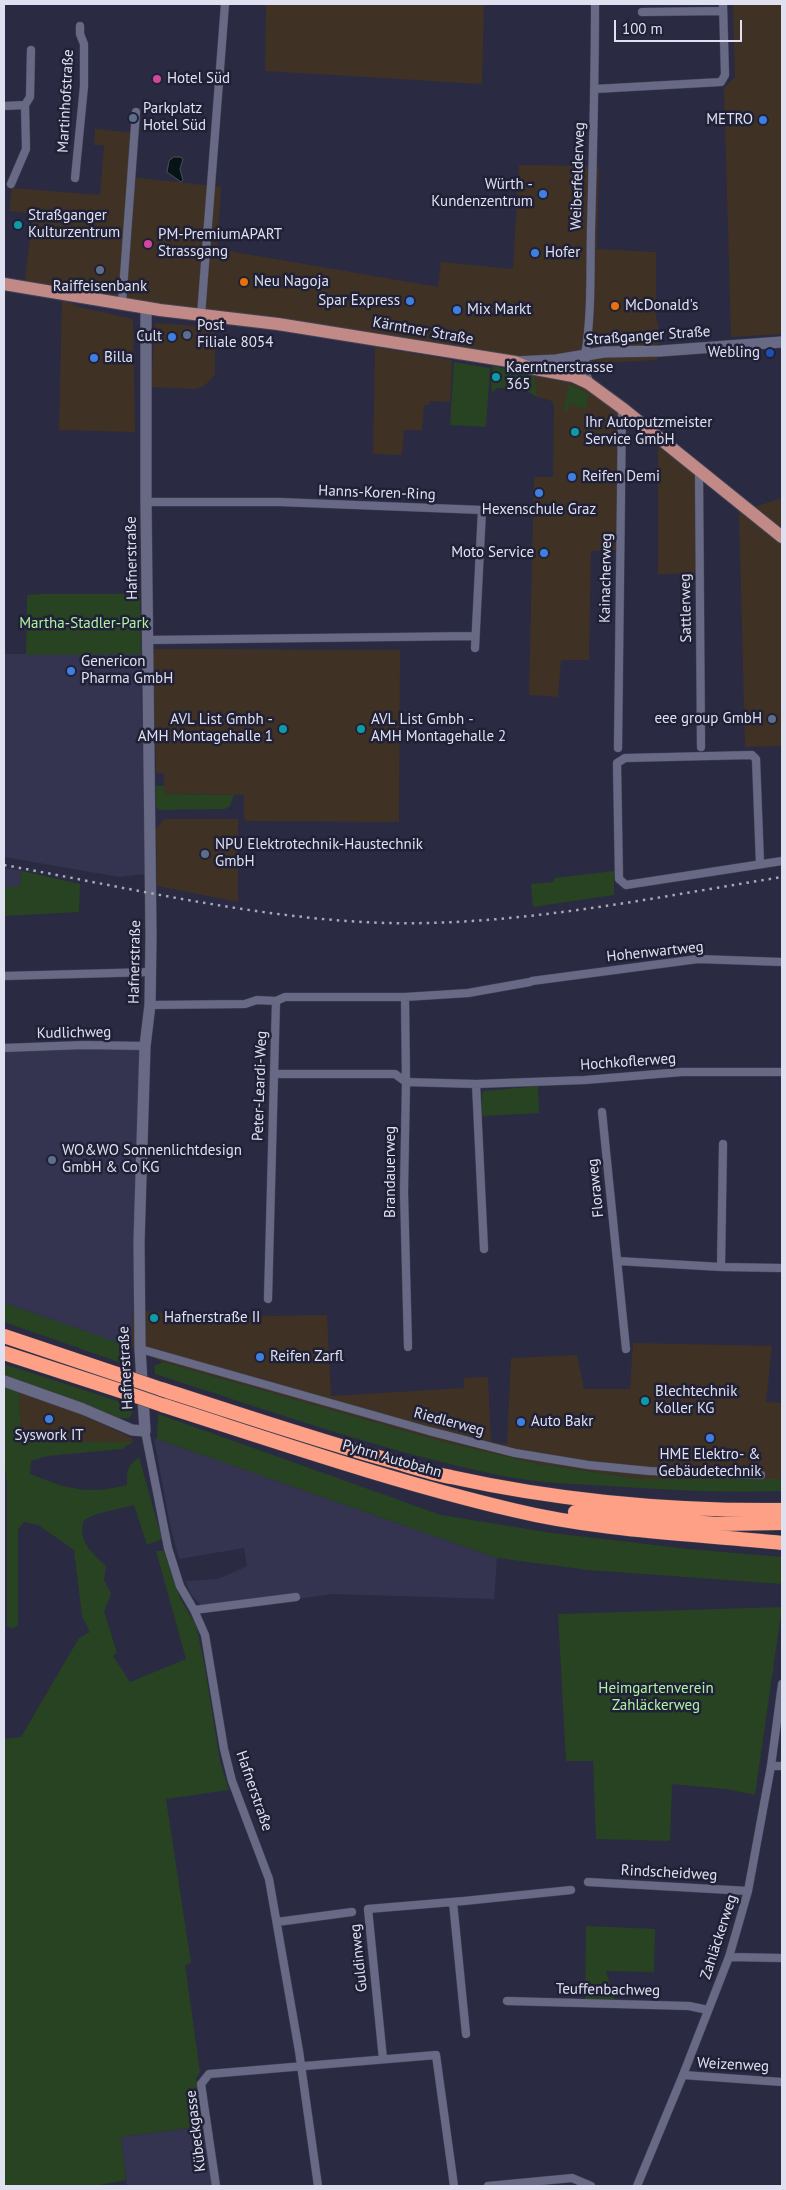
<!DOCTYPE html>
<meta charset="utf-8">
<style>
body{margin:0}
#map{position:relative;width:786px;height:2190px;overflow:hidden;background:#2a2a42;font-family:"PT Sans",sans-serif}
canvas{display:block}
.frame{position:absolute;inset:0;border:5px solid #dfe1f0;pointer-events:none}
.scale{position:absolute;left:614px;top:20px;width:128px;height:22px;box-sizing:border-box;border:2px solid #dfe1f0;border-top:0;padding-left:6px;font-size:15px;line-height:18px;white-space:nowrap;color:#dfe1f0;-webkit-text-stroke:4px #202037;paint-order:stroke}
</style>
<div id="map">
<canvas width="786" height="2190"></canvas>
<div class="frame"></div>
<div class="scale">100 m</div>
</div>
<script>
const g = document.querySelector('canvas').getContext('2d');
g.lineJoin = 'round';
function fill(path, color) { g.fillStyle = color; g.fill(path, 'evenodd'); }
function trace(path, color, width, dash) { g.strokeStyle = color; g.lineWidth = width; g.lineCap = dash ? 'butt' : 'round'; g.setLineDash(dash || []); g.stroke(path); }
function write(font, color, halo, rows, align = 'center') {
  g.font = font + ' "PT Sans",sans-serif'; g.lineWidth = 5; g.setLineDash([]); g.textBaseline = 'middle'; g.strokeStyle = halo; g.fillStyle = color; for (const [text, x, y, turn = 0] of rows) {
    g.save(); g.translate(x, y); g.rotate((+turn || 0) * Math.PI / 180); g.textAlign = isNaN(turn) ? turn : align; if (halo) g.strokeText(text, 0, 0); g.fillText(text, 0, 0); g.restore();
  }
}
const commercial = new Path2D(`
 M266,4h218l-2,80 -217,-13z
 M733,4h49v330l-51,3 -7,-249 11,-11z
 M95,129l40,4 -4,44 90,10 -4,62 221,38 3,-25 72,7 6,-104 80,1 -2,83 59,3v69h2l1,20 -2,19 -59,3 -6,4v6l-3,10 33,25 -2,142 -29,1 -2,109h-28l-3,37 -29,-2 5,-218h19l1,-72 -4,-5 -13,-3 -2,-22 -18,-5 -2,-8 -491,-75 9,-73 -24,-3 3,-23 88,7 4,-50h-10z
 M62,299l17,8 54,12 2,113 -76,-2z
 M155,323l60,4v48l-11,11 -8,3 -45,-2z
 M375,347l77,13 -2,42 -19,-1 -3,4h-4l-2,25h-18l-2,25 -29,-1z
 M658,437l41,32 4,17 -2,6 1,81 -44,1z
 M782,498v248l-37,1 -6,-235z
 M153,649l247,1 -1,172 -152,-1 -3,-2v-24l-80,-1v-21h-7l-1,-3z
 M164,819h74v83l-81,-16 -1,-57z
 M133,1309l43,6 37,2 114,-2 4,81 133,-8v-10l24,-1 3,65 16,2 4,-86 66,-3 7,34h46l3,-46 139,3 -6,56 16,1v76h-141l-102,-15 -95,-22 -281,-80 -32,-15z
 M19,1391l63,24 50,23 1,4h-113z`);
const built = new Path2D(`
 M4,654h137l4,220 -26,3 -115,-20z
 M4,868l18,3 -3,16h-15z
 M145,1046l-6,242 -6,21 -2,38 -127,-44v-255z
 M154,1438l343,120 -3,41 -162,-5 -75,11 -53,4 -14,-16 -4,-12 32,-2 29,-13 -3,-18 -65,11 -9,-34z
 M204,2126l9,60h-86l-6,-49z`);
const green = new Path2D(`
 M454,362l36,6 -4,59 -36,-2z
 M493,366l42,9 2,22 -12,-7 -28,-2 -5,5 -1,-11z
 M569,384l20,10 -4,15 -15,-5 -2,7h-5z
 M40,594h100l1,60 -115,1 1,-60z
 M156,786h8v8l70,1 -4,11 -5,3 -66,1 -3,-3z
 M22,871l58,13 -1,28 -75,4v-29h15z
 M614,871v24l-81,12 -2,-23 23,-2v-4z
 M538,1086l1,27 -57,3v-22l2,-3z
 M4,1303l127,44 -4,18 -123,-43z
 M163,1362l281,80 95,22 102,15h141v12c-58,2 -116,-1 -173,-5 -35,-2 -71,-3 -106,-10 -118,-24 -233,-65 -348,-102l-1,-8z
 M4,1364l132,43 -7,11h-11l-114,-42z
 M4,1386l15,5 2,51h112l-11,7 -75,7 -16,5 -1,13c39,15 55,21 97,11 -1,-14 1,-20 12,-28l23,82 -15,6 -13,-40 -37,9 -13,6c-7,21 8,33 22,46l-2,14 7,14 -7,17 13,42 -4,3 17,26 56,-23 -30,-108h8l16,47 16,27 8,37 16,99 9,29 -63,9 25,164 -6,2 15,107 -4,6 8,48 -83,11 5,43 -32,6h-90v-447l17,-2 58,-99 11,-6 -8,-16 -8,-66 -36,-25 -14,-3 -6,8v95l-5,4 -6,-3v-140l-3,-29z
 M158,1414l283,101 111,18 137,16 93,8v27l-193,-14 -92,-12 -340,-119z
 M782,1607l-27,188 -29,-6 -54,-5 -2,57 -74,-2 -3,-78h-27l-8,-147z
 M586,1926l69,3 -1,43 -48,-1 9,29 -30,-1z`);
const water = new Path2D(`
 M174,157h6l3,2 -3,10 3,11 -2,2 -14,-10 2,-11z`);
const street = new Path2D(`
 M642,12l81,-1
 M595,89l126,-7 4,-7 -2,-71
 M4,106l21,-1
 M75,178l9,-92v-42l-4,-10v-8
 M11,184l15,-35 -1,-44 5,-8 1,-47
 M122,303l14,-191
 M201,315l24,-311
 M585,355c7,-41 5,-84 6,-126 2,-75 4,-150 4,-225
 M699,469l2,278
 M146,502h133l203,8 -7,138
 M148,640l327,-4
 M618,748l4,-340
 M760,864l-4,-105 -4,-4 -127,3 -8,5 2,116 7,6 156,-24
 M4,976l147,-4
 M532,981l166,-22 84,3
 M276,1001l9,-4h120
 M150,1005l95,-1 12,-4 19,1 -8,298
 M4,1048l80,-3 61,1
 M274,1074h121l11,8 70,2 109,-4 97,-8h100
 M476,1084l8,165
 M602,1112l24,237
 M618,1261l103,6 2,-123
 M721,1267l61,1
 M408,1347l-4,-155 2,-110 -1,-85 63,-4 62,-11
 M140,1349l289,82 86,22 73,12 61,6 112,4
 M145,1431l23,117 12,38 14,24 11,25 19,114 8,32 37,98 30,172 19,135
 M194,1610l102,-13
 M771,1766h11
 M588,1882l160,9
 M453,1902l13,132
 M277,1922l75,-10
 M729,1957l53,1
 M507,2001l182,5 19,4
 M383,2059l-15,-150 96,-8 107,-11
 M683,2075l99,7
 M216,2186l-15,-102 8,-10 227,-19 18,131
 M488,2186l84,-8 19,8
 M637,2186l46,-111 46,-118 19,-66 23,-125 11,-82`);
const secondary = new Path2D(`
 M585,355l-2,14 5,14
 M515,362l41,-2 48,-8 56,-1 122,-9
 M4,1381l79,28 49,21 13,1 -5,-82 -1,-107 6,-196 5,-41 1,-69 -5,-434v-195`);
const primary = new Path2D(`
 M4,284l156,26 118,14 237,38 15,6 43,8 15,7 34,25 160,129`);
const highway = new Path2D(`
 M4,1336l119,40
 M4,1353l120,39
 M161,1389c75,24 149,49 224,70 22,6 44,14 66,18 109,24 220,34 331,33
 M162,1405c116,37 232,77 351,105 86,21 181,24 269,33
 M575,1512l141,12 66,-1`);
const rail = new Path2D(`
 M4,865c126,23 254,54 382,58 133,3 265,-25 396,-46`);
const highwayBridge = new Path2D(`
 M123,1376l38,13
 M124,1392l38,13`);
const markers = [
 [157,79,5,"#d1479c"],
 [133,118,5,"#5c6f8a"],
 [763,120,5,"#3f7fe0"],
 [543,194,5,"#3f7fe0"],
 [18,225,5,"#0f9aa8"],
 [148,244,5,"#d1479c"],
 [535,253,5,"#3f7fe0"],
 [100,270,5,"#5c6f8a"],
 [244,282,5,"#e8710a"],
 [410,301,5,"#3f7fe0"],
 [615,306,5,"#e8710a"],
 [457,310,5,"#3f7fe0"],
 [187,335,5,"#5c6f8a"],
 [172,337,5,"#3f7fe0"],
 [770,353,5,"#1a4fb4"],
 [94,358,5,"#3f7fe0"],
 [496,377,5,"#0f9aa8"],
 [575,432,5,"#0f9aa8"],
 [572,477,5,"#3f7fe0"],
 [539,493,5,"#3f7fe0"],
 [544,553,5,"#3f7fe0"],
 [71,671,5,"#3f7fe0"],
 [772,719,5,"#5c6f8a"],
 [283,729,5,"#0f9aa8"],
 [361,729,5,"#0f9aa8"],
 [205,854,5,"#5c6f8a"],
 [52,1160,5,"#5c6f8a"],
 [154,1318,5,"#0f9aa8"],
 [260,1357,5,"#3f7fe0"],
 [645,1401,5,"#0f9aa8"],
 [49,1419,5,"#3f7fe0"],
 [521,1422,5,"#3f7fe0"],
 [710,1438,5,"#3f7fe0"]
];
const poiNames = [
 ["Hotel Süd",167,79],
 ["Parkplatz",143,109],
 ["Hotel Süd",143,126],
 ["METRO",753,120,"right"],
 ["Würth -",533,185,"right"],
 ["Kundenzentrum",533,202,"right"],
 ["Straßganger",28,216],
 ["Kulturzentrum",28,233],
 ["PM-PremiumAPART",158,235],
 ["Strassgang",158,252],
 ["Hofer",545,253],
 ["Neu Nagoja",254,282],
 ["Raiffeisenbank",100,287,"center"],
 ["Spar Express",400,301,"right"],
 ["McDonald's",625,306],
 ["Mix Markt",467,310],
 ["Post",197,326],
 ["Filiale 8054",197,343],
 ["Cult",162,337,"right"],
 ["Webling",760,353,"right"],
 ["Billa",104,358],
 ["Kaerntnerstrasse",506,368],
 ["365",506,385],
 ["Ihr Autoputzmeister",585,423],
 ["Service GmbH",585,440],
 ["Reifen Demi",582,477],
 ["Hexenschule Graz",539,510,"center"],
 ["Moto Service",534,553,"right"],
 ["Genericon",81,662],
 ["Pharma GmbH",81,679],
 ["eee group GmbH",762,719,"right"],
 ["AVL List Gmbh -",273,720,"right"],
 ["AMH Montagehalle 1",273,737,"right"],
 ["AVL List Gmbh -",371,720],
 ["AMH Montagehalle 2",371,737],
 ["NPU Elektrotechnik-Haustechnik",215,845],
 ["GmbH",215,862],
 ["WO&WO Sonnenlichtdesign",62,1151],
 ["GmbH & Co KG",62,1168],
 ["Hafnerstraße II",164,1318],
 ["Reifen Zarfl",270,1357],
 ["Blechtechnik",655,1392],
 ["Koller KG",655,1409],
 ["Auto Bakr",531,1422],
 ["Syswork IT",49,1436,"center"],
 ["HME Elektro- &",710,1455,"center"],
 ["Gebäudetechnik",710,1472,"center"]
];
const streetNames = [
 ["Martinhofstraße",66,101,-87],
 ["Weiberfelderweg",578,176,-88],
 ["Kärntner Straße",423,331,10],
 ["Straßganger Straße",648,336,-4],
 ["Hanns-Koren-Ring",377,493,2],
 ["Hafnerstraße",132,558,-91],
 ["Kainacherweg",606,578,-89],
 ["Sattlerweg",686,608,-91],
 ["Hohenwartweg",655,952,-6],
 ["Hafnerstraße",135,962,-89],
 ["Kudlichweg",74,1033,-1],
 ["Hochkoflerweg",628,1062,-4],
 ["Peter-Leardi-Weg",260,1086,-88],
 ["Brandauerweg",391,1172,-90],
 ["Floraweg",596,1188,-96],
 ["Hafnerstraße",126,1368,-93],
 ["Riedlerweg",449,1422,15],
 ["Pyhrn Autobahn",392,1459,16],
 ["Hafnerstraße",254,1791,71],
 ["Rindscheidweg",669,1873,3],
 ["Zahläckerweg",719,1937,-72],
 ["Guldinweg",359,1958,-96],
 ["Teuffenbachweg",608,1990,1],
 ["Weizenweg",733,2065,3],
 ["Kübeckgasse",196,2131,-97]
];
const parkNames = [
 ["Martha-Stadler-Park",84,624],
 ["Heimgartenverein",656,1689],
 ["Zahläckerweg",656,1706]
];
fill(commercial, '#3f3224');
fill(built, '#343451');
fill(green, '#274321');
fill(water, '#061416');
trace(water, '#475257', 1);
trace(street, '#444458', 9);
trace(secondary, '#444458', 12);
trace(primary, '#444458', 14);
trace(highway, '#444458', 15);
trace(street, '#686a85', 8);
trace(secondary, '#686a85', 11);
trace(primary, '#c28a86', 12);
trace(highway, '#fea086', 14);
trace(rail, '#a7a9bb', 2.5, [2.5, 5]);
trace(highwayBridge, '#444458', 15, []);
trace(highwayBridge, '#fea086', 14);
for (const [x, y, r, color] of markers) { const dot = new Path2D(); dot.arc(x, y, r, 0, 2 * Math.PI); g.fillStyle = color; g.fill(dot); trace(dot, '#202037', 2); }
write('15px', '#dfe1f0', '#202037', poiNames, 'left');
write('15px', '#dfe1f0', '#202037', streetNames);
write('15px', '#aef3a0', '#202037', parkNames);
</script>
